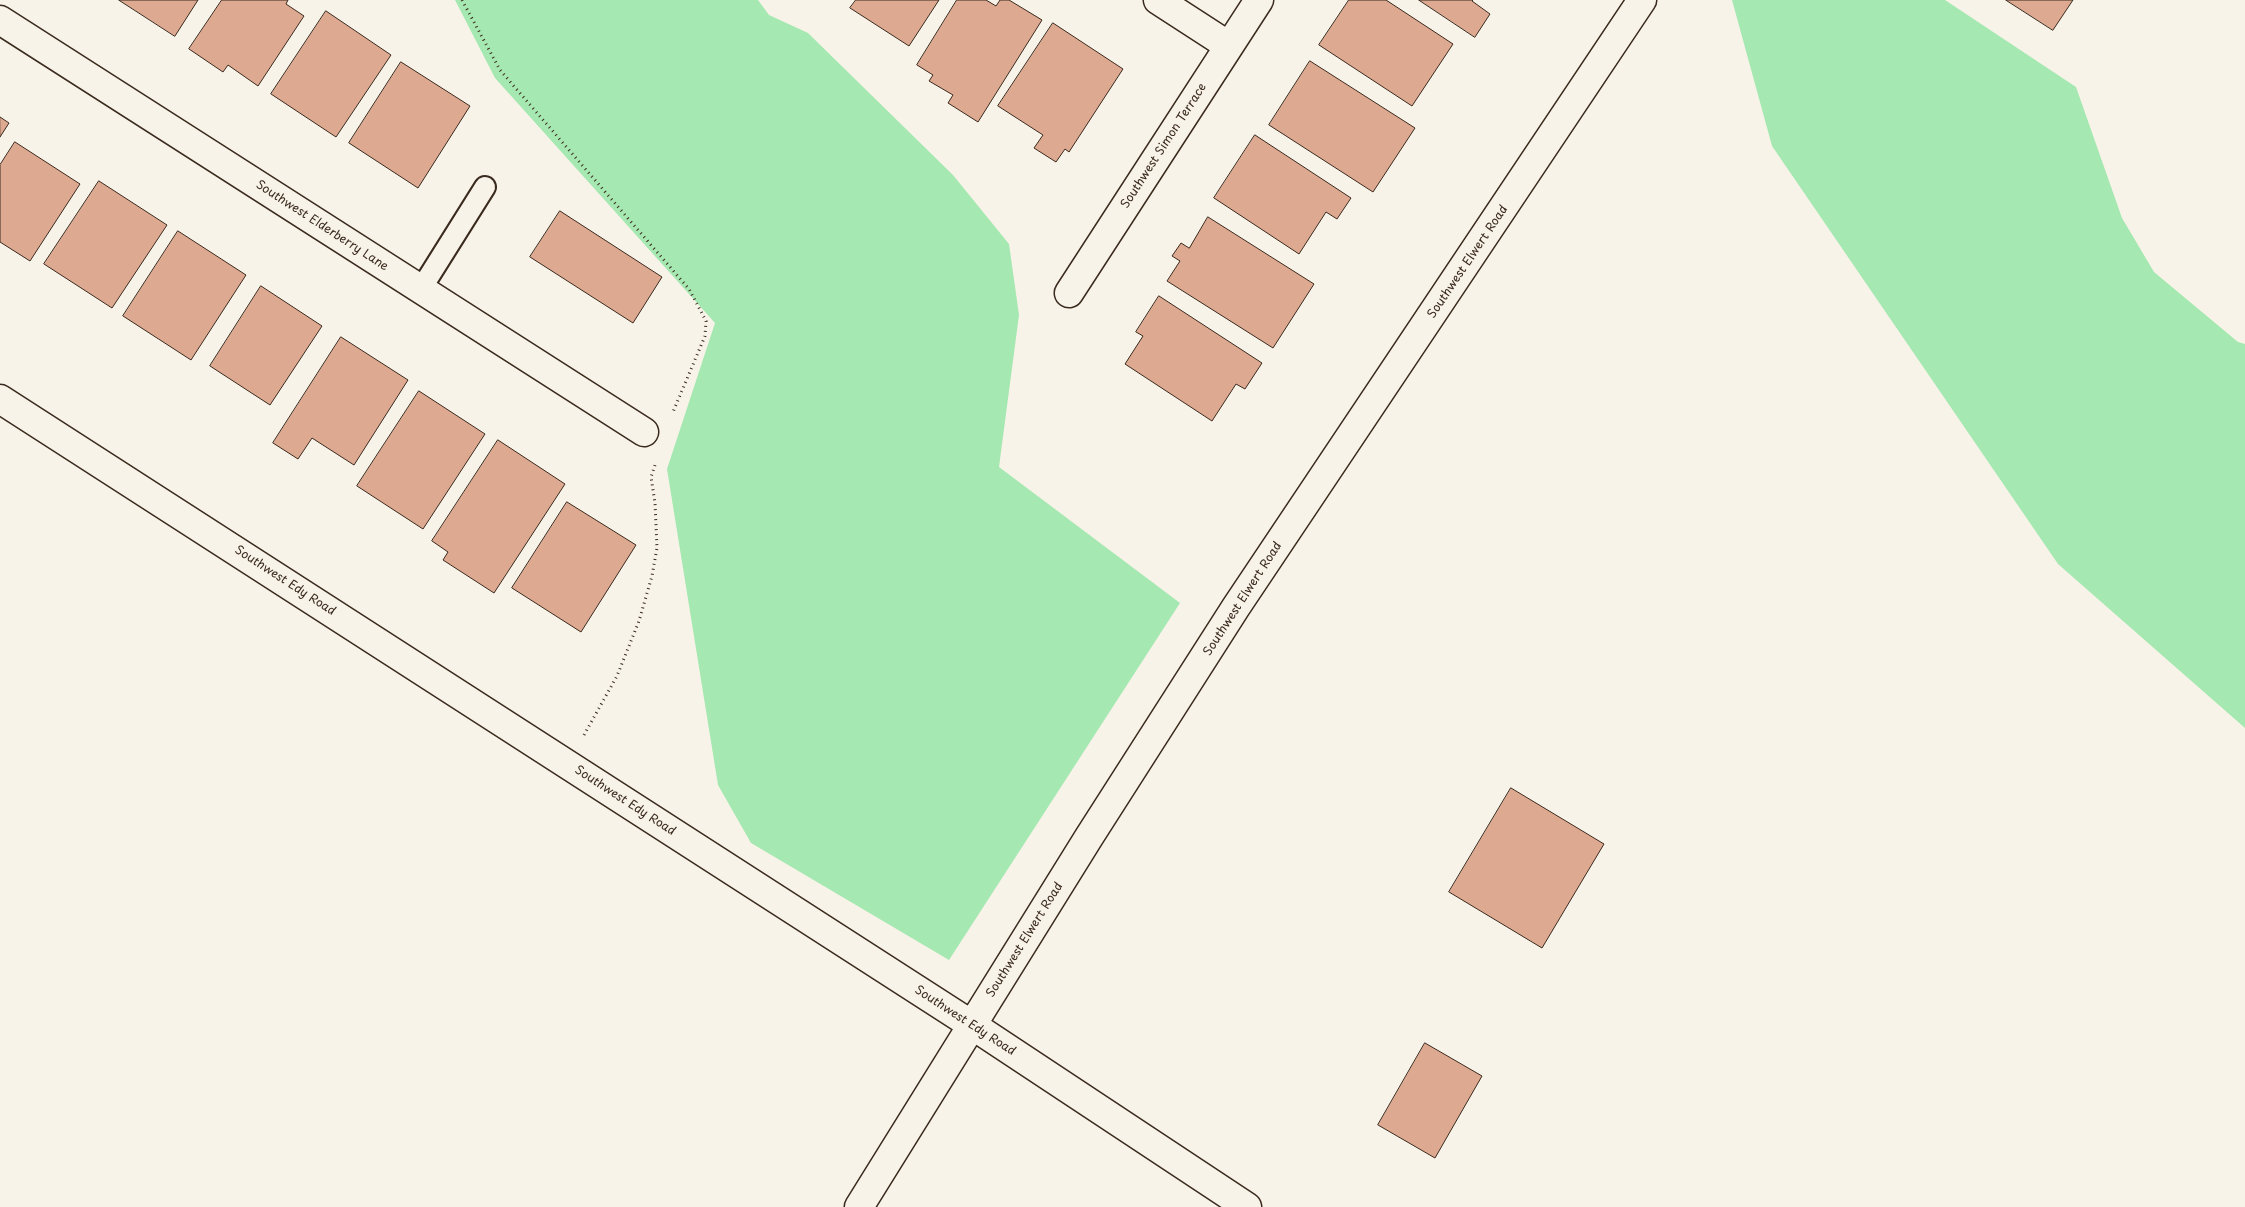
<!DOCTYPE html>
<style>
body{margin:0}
canvas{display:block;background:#f7f3e8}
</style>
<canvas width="2245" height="1207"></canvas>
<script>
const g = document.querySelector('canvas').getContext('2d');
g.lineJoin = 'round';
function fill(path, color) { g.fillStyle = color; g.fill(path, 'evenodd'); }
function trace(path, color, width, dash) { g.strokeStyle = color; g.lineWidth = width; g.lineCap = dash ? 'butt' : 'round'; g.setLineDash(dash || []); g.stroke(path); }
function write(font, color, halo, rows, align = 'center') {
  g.font = font + ' "Playpen Sans",sans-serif'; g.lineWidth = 4; g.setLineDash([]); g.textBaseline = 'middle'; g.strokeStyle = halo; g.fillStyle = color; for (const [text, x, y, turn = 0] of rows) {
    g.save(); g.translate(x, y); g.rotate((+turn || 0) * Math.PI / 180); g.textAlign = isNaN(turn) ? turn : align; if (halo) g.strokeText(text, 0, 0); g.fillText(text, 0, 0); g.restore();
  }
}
const green = new Path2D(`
 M455,0h303l11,15 39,18 145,142 56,69 10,71 -20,152 181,136 -231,357 -198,-117 -33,-58 -51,-316 48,-146 -220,-245z
 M1732,0h213l131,87 46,131 32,54 84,70 7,2v384l-187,-164 -286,-418z`);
const building = new Path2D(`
 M119,0h79l-23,36z
 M222,0h66l-2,4 18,12 -46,70 -30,-21 -5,7 -34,-23z
 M856,0h83l-30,46 -59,-38z
 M957,0h29l10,6 4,-6h9l33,20 -64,102 -30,-19 5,-8 -24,-14 4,-6 -16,-10z
 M1349,0h37l67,44 -41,62 -93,-61z
 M1419,0h54l-1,1 18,13 -15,23z
 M2006,0h67l-20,30z
 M326,11l65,44 -55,82 -65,-43z
 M1053,23l70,46 -54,83 -4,-3 -9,13 -22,-14 9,-13 -45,-29z
 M1310,61l105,67 -42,64 -104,-67z
 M401,62l69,44 -52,82 -69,-45z
 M0,117l9,6 -9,14z
 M1255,135l96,63 -14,21 -11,-7 -27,42 -85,-56z
 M15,142l65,42 -50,77 -30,-19v-77z
 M99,181l68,44 -55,83 -68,-44z
 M560,211l102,66 -29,46 -103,-66z
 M1208,217l106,67 -41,64 -106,-67 13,-20 -8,-5 9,-13 8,5z
 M178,231l68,44 -55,85 -68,-44z
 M261,286l61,40 -52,79 -60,-39z
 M1159,296l103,67 -17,26 -9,-5 -24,37 -87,-57 18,-28 -7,-4z
 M341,337l67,43 -54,85 -42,-27 -14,21 -25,-16z
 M419,391l66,43 -62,95 -66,-43z
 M498,440l67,44 -71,109 -51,-33 5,-8 -16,-11z
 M567,502l69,43 -55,87 -69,-44z
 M1511,788l93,56 -62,104 -93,-56z
 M1425,1043l57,33 -47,82 -57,-33z`);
const path = new Path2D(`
 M462,0l38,70 189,219 17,32 -1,15 -32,76
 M584,735l33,-59 22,-55 13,-45 5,-28 -2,-45 -4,-26 4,-12`);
const service = new Path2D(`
 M421,289l64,-102`);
const minor = new Path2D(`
 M1158,0l71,46
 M0,20l644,412
 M1069,293l190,-293`);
const tertiary = new Path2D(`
 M972,1025l275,182`);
const secondary = new Path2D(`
 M0,399l972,626
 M859,1207l230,-370 147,-230 406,-607`);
const streetNames = [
 ["Southwest Simon Terrace",1164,146,-57],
 ["Southwest Elderberry Lane",322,226,33],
 ["Southwest Elwert Road",1468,262,-56],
 ["Southwest Edy Road",285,581,33],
 ["Southwest Elwert Road",1243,599,-57],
 ["Southwest Edy Road",625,801,33],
 ["Southwest Elwert Road",1025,940,-58],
 ["Southwest Edy Road",965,1021,33]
];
fill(green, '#a6e8b1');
fill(building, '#dda991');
trace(building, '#3b2a1e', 1);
trace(service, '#3b2a1e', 24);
trace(minor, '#3b2a1e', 31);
trace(tertiary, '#3b2a1e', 31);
trace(secondary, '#3b2a1e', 31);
trace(path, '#3b2a1e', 3, [1, 4]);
trace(service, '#f7f3e8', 20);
trace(minor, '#f7f3e8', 28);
trace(tertiary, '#f7f3e8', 28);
trace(secondary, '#f7f3e8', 28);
write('12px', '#3b2a1e', '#f7f3e8', streetNames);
</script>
